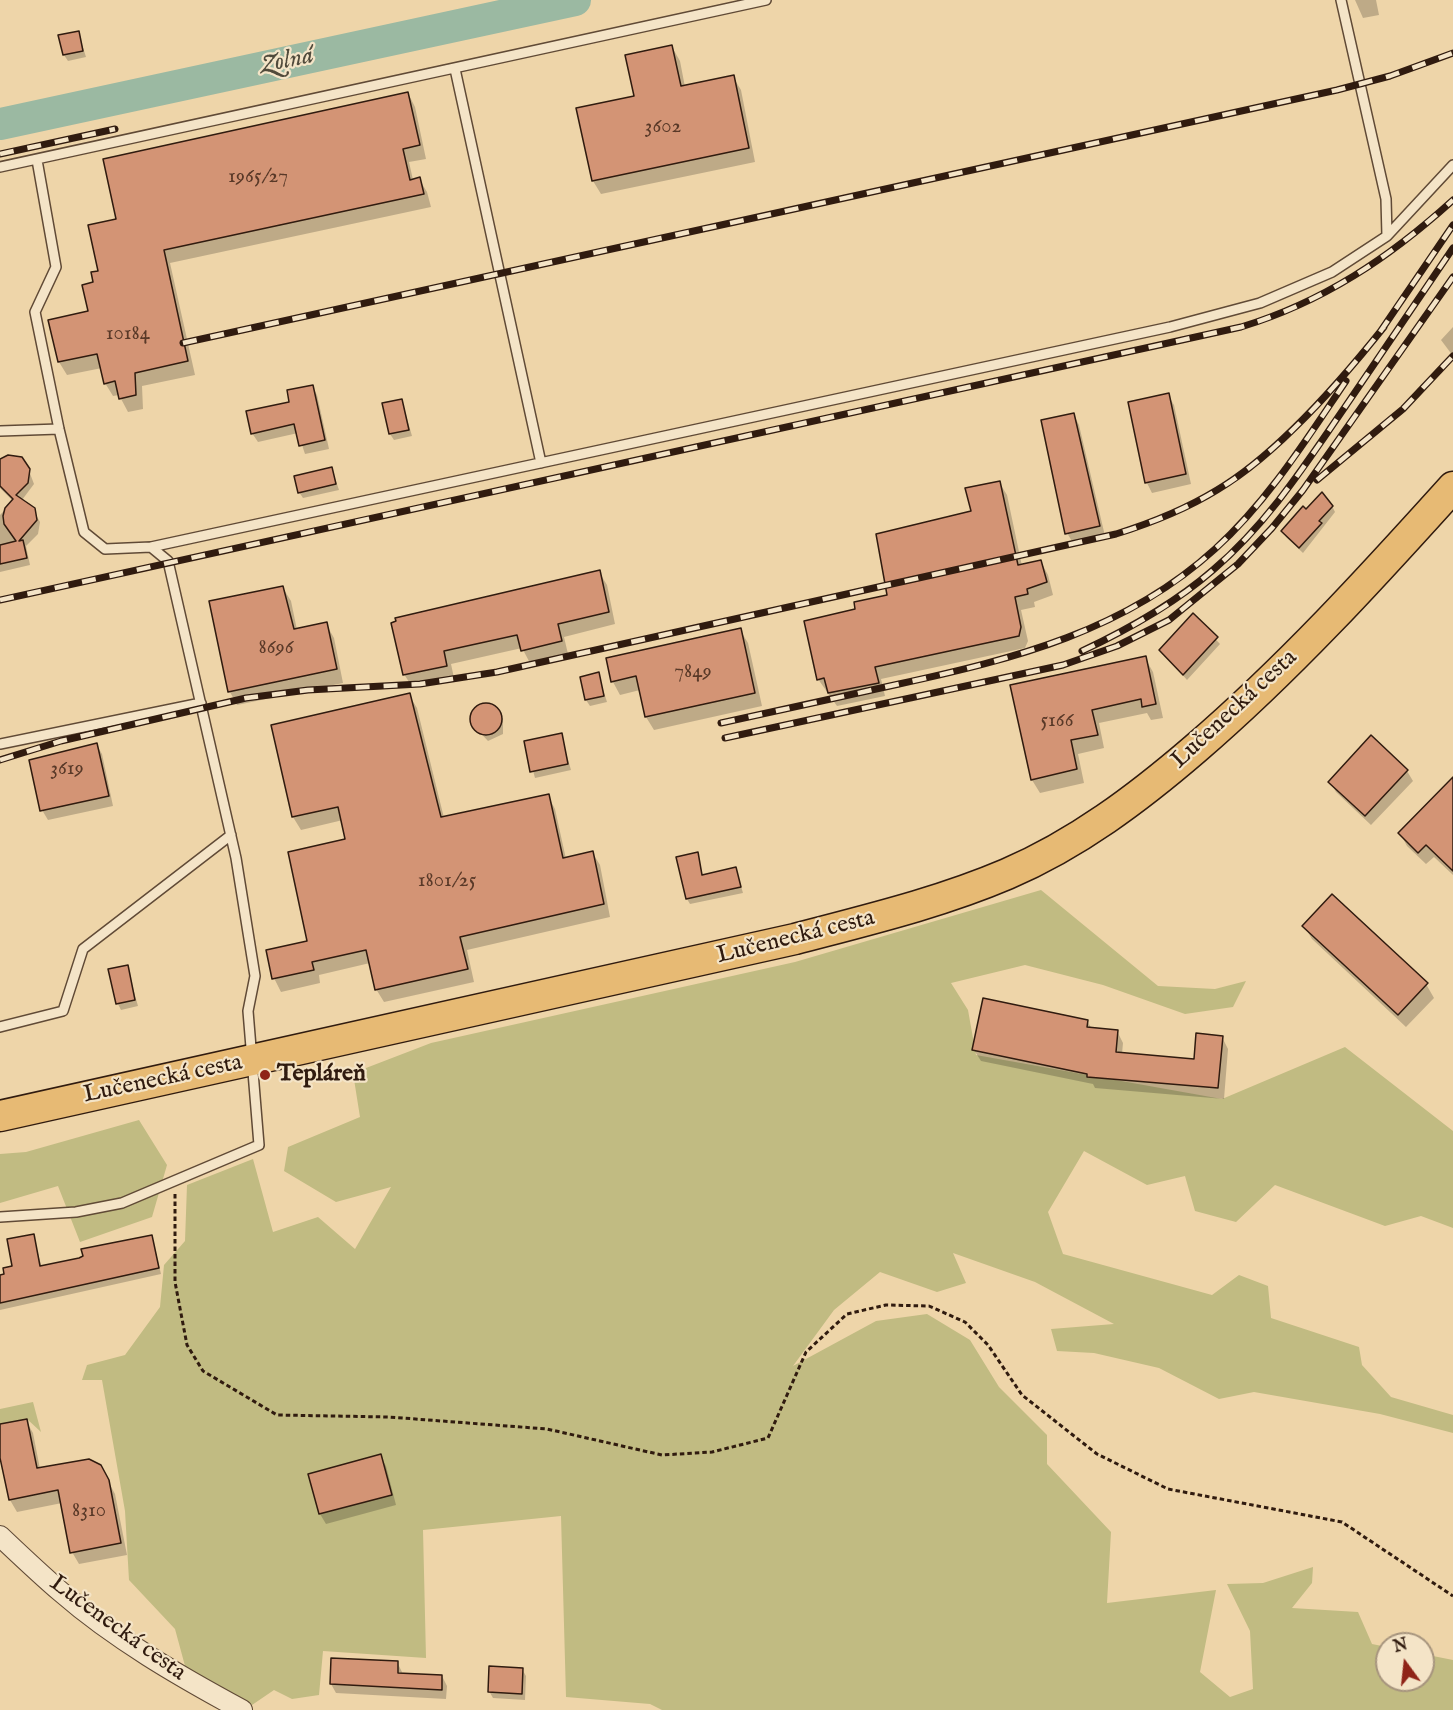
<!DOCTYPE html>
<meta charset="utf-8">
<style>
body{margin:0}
#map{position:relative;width:1453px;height:1710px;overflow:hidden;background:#eed5a9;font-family:"IM FELL English",serif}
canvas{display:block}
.north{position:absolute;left:1375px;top:1632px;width:60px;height:60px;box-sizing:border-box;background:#f4e4c7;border:2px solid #a6947d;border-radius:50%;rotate:345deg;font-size:16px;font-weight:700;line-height:24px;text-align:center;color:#301b0f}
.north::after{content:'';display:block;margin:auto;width:21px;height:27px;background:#8f2418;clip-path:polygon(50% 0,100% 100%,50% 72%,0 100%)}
</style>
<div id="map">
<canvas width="1453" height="1710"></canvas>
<div class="north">N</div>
</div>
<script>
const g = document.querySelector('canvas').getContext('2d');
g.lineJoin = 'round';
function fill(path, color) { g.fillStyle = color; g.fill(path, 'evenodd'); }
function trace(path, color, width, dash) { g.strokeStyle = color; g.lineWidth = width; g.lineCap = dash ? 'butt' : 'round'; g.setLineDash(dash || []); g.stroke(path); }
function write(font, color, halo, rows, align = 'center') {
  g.font = font + ' "IM FELL English",serif'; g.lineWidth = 4.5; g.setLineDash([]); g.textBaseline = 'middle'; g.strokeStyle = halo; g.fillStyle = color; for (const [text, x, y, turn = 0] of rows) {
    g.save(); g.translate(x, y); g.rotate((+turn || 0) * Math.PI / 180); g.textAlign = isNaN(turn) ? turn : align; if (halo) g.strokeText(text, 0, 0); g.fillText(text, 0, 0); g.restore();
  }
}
const green = new Path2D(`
 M1041,890l117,96 57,3 31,-8 -13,26 -48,7 -82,-29 -78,-20 -74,18 17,27 8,45 246,44 123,-52 108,84v97l-32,-12 -36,10 -110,-41 -39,37 -41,-11 -10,-35 -38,9 -63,-34 -36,61 15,42 149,41 27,-20 29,11 3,32 88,29 3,18 29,32 62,18v18l-73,-19 -126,-22 -35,7 -60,-31 -65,-15 -37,-2 -6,-22 63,-5 -79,-42 -82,-29 13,30 -29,9 -57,-20 -46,38 -41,56 83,-45 51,-7 43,26 29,47 48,48v29l64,68 -4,71 109,-13 -16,82 30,25 23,-8 -3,-58 -23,-47 36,-1 50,-16 -1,16 -20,25 66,4 14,32 15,3v33h36v-26l30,6v50h-791l-12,-6 -84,-7 -5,-181 -138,14 3,128 -103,-7 -4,44 -27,4 -18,-9 -22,15 -64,-28 -13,-48 -46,-49 -4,-69 -23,-131h-20l5,-15 38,-10 35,-48 4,-42 21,-24 2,-56 66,-26 20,73 45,-15 37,32 36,-62 -55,15 -52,-31 4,-24 72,-30 -7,-44 78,-30 364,-81z
 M139,1120l28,45 -15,52 -72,25 -22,-56 -58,17v-49l26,-2z
 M33,1402l8,30 -14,-13 -27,5v-15z`);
const shadow = new Path2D(`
 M1355,0h21l3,15 -16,3z
 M78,32l8,25 -18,4 -4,-6z
 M672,47l8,14 5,26 48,-10 8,13 14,72 -154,32 -8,-13 -15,-71 58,-12z
 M408,93l7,14 11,52 -17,3 4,18 6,-1 8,13 4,15 -261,56 25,112 -53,11 1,23 -15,3 -9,-17 -6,1 -8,-13 -3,-15 -35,7 -8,-13 30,-50 6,-29 23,-63z
 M1453,327v29l-12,-16z
 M312,386l5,9 12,54 -24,5 -7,-21 -40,9 -6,-9z
 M1168,395l6,10 17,79 -39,9 -5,-10z
 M402,401l10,35 -18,4 -4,-6z
 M1074,415l5,10 26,111 -32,7 -6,-10z
 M0,462l26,1 8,21 -12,16 8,4 10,18 -2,12 -12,12 4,19 -30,7v-57l13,-14 -13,-13z
 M332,469l7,21 -36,8 -4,-6z
 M999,482l8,13 15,71 19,-4 7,13 5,20 -19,7 1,5 -14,3 7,31 -3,7 -144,31 4,17 -48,10 -19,-27 39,-69 32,-14z
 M1332,506l3,6 -32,41 -17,-16 -3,-6 23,-20z
 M599,572l8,13 8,39 -51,13 4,17 -38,9 -8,-15 -71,16 3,14 -42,9 -8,-13 -6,-52z
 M283,588l8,13 6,29 29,-6 8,14 9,45 -106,22 -7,-13 -19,-89z
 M1193,615l27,29 -33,36 -26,-30z
 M740,630l8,13 14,63 -108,24 -8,-13 -6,-27 -20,5 -7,-13 -5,-23z
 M1145,658l8,14 10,46 -12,2 -4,-7 -48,10 5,25 -26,6 6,29 -44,10 -8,-13 -20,-94z
 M598,674l9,28 -17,4 -4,-6z
 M409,695l8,13 27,110 104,-22 7,13 11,50 26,-7 8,13 10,52 -143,33 7,32 -90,20 -8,-13 -6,-26 -51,12 1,8 -39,9 -7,-14 35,-36 38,-102 -4,-20 -42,10 -8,-13z
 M488,705l11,7 4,7v15l-15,7 -16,-17 2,-12z
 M561,735l10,35 -36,8 -10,-36z
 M96,744l6,10 11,52 -65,14 -6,-10z
 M1407,771l6,10 -42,44 -35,-33 -6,-10z
 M1453,780v95l-19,-18 -8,7 -19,-18 -7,-13z
 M697,854l6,22 33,-7 7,24 -53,11 -3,-5z
 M1304,926l122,58 8,14 -28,29 -94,-88z
 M127,967l11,39 -17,4 -3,-6z
 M1087,1021l5,8 25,2 6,12 -1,11 73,6 27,-23 6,12 -4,50 -129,-11 -2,-4 -112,-23 -7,-11z
 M33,1235l9,33 38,-9 72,-23 9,38 -161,36v-34l6,-1 8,-8z
 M26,1421l7,12 7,36 67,10 8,15 12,61 -48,9 -7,-12 -10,-49 -45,9 -7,-12 -10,-50v-24z
 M380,1456l6,10 10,39 -70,19 -6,-10 -10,-39z
 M333,1659l64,3 6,12 39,2 5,10 -1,13 -110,-6 -5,-9z
 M522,1669l4,7 -1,24 -32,-2 -4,-7z`);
const river = new Path2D(`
 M0,124l575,-124`);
const building = new Path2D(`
 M79,31l4,20 -20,4 -5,-20z
 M672,45l9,41 53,-11 15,73 -157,33 -16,-73 58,-12 -9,-41z
 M408,92l12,53 -17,4 7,31 10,-3 4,17 -260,56 24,111 -53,12 1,22 -17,4 -4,-18 -11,3 -7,-30 -39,8 -10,-42 40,-9 -6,-26 11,-3 -2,-10 7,-1 -10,-46 28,-6 -13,-60z
 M313,385l12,55 -26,6 -5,-22 -43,10 -5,-23 43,-9 -2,-12z
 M1169,393l17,81 -41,9 -17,-81z
 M402,399l7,31 -20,4 -7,-31z
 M1074,413l26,113 -35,8 -24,-114z
 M8,455l14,2 8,12 -2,14 -12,12 19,13 2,12 -18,21 4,-1 4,18 -27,6v-19l16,-4 -12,-17 -1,-8 2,-8 8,-9 -13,-13v-27z
 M332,467l4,17 -38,9 -4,-17z
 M1000,481l18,84 23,-5 6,22 -20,7 1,5 -13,3 6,30 -2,9 -144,31 4,16 -51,10 -4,-15 -7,2 -13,-59 51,-12 -1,-7 33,-7 -11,-61 95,-23 -6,-23z
 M1322,492l11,14 -14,15 3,2 -23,25 -18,-17 22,-25 3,3z
 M600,570l9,42 -51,12 4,17 -41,10 -4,-16 -73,16 3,15 -44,9 -12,-52 5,-2 -1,-3z
 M283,586l11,43 33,-7 10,47 -109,23 -19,-91z
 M1193,613l25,24 -35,38 -24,-25z
 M741,628l14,65 -110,24 -9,-41 -25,6 -5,-24z
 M1146,656l10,48 -14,3 -1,-8 -49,11 6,25 -27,5 6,29 -46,11 -21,-95z
 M599,672l5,24 -19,4 -5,-23z
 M410,693l31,124 108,-23 14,64 30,-7 11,53 -144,33 8,32 -93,21 -9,-40 -54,12 2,8 -42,9 -6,-29 41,-9 -19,-89 57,-13 -7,-32 -46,10 -21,-92z
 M470 719a16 16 0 1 1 32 0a16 16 0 1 1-32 0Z
 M562,733l6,31 -38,8 -6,-31z
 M1371,735l37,35 -43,46 -37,-34z
 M97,743l12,53 -69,15 -11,-51z
 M1453,777v94l-27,-26 -8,8 -20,-20z
 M698,852l4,23 34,-8 5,20 -55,12 -10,-42z
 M1332,894l96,89 -30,32 -96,-89z
 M128,965l7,35 -19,4 -8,-35z
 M983,998l105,22 -1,7 31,3 -2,22 78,7 2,-26 27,3 -5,52 -131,-11v-3l-115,-24z
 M34,1234l6,32 39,-8 4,-2 -2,-7 71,-14 7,33 -159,35v-28l4,-1 -1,-6 9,-2 -5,-27z
 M27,1419l10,49 52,-9 12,6 8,15 12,63 -51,10 -12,-63 -49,10 -9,-42v-34z
 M381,1454l11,41 -73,19 -11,-40z
 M331,1658l67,3v12l44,2v15l-112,-6z
 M489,1666l34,2 -1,26 -34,-2z`);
const path = new Path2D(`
 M175,1194v88l12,63 16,26 74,44 112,2 158,12 115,26 50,-3 56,-14 38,-86 41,-38 39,-9 43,1 36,16 23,23 34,50 75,59 71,35 174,33 111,74`);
const lane = new Path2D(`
 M455,69l86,394
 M0,167l766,-167
 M1387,236l66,-71
 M0,431l59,-2
 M151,547l1019,-220 90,-24 72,-31 55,-36 -1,-37 -45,-199
 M0,744l201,-41
 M0,1027l63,-16 20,-62 148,-114
 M0,1217l76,-5 46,-9 137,-58 -11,-134 7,-35 -19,-118 -68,-297 -17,-14 -46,2 -21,-17 -25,-103 -24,-117 21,-45 -19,-107`);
const street = new Path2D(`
 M0,1536c20,19 40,38 61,56 54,47 118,84 181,118`);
const primary = new Path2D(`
 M0,1116l795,-177c72,-19 144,-36 212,-65 70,-30 131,-76 188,-125 93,-80 176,-171 258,-262`);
const rail = new Path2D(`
 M0,154l115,-25
 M1380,332l73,-107
 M183,343l1154,-253 53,-14 63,-23
 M1317,480l86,-71 50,-53
 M0,600l1241,-273c82,-25 148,-69 212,-127
 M1082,651c47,-22 92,-47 131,-81 55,-47 92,-105 132,-163 36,-53 72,-106 108,-159
 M721,723c60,-13 119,-26 178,-39 115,-25 226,-53 316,-135 53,-48 91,-109 131,-168
 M725,738l338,-73 54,-19 52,-26 69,-56 34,-36 31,-38 150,-213
 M0,760l61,-19 185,-43 62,-8 112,-6 77,-12 619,-138c35,-11 70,-25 101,-44 61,-36 123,-108 167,-163`);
const markers = [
 [265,1075,6,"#8f2418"]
];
const numberNames = [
 ["3602",663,128],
 ["1965/27",258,178],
 ["10184",128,335],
 ["8696",276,649],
 ["7849",693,673],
 ["5166",1057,722],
 ["3619",67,770],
 ["1801/25",447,882],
 ["8310",89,1512]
];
const streetNames = [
 ["Lučenecká cesta",1235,710,-43],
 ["Lučenecká cesta",796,938,-14],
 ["Lučenecká cesta",163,1080,-12],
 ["Lučenecká cesta",117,1629,36]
];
const poiNames = [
 ["Tepláreň",277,1075]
];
const waterNames = [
 ["Zolná",287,62,-12]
];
fill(green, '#c1bb82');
fill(shadow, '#0003');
trace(river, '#9bb9a2', 32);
fill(building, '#d39475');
trace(building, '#301b0f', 1.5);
trace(lane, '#604a36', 12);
trace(street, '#604a36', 22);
trace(primary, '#301b0f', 33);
trace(path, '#301b0f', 3, [4.5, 3]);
trace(lane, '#f4e4c7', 9);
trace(street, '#f4e4c7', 20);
trace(primary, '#e7ba74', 30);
trace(rail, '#301b0f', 7);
trace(rail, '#f4e4c7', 4.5, [14]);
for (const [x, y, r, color] of markers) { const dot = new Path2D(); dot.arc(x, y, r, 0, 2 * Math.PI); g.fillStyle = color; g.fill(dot); trace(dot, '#f4e4c7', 2); }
write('21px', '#593928', null, numberNames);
write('24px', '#301b0f', '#f4e4c7', streetNames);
write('bold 24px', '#301b0f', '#f4e4c7', poiNames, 'left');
write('italic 26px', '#504a3b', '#f4e4c7', waterNames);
</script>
